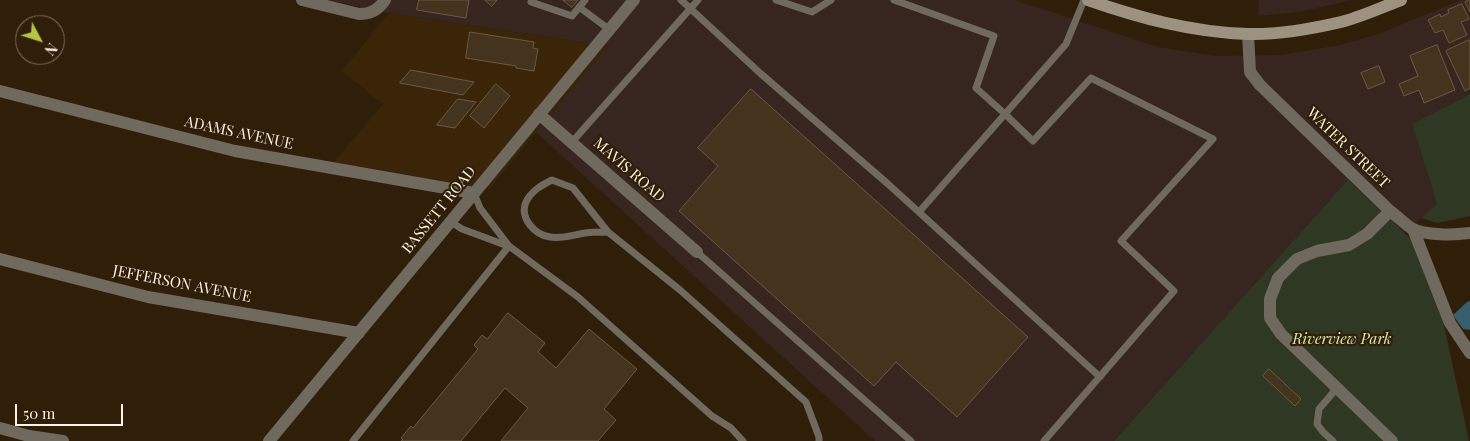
<!DOCTYPE html>
<style>
body{margin:0}
#map{position:relative;width:1470px;height:441px;overflow:hidden;background:#2f1f09;font-family:"Playfair Display",serif}
canvas{display:block}
.north{position:absolute;left:15px;top:15px;width:50px;height:50px;box-sizing:border-box;background:#2f1f09;border:1px solid #817361;border-radius:50%;rotate:130deg;font-size:14px;font-weight:700;line-height:20px;text-align:center;color:#fdf2e5}
.north::after{content:'';display:block;margin:auto;width:18px;height:22px;background:#b6c249;clip-path:polygon(50% 0,100% 100%,50% 72%,0 100%)}
.scale{position:absolute;left:15px;top:404px;width:108px;height:22px;box-sizing:border-box;border:2px solid #fdf2e5;border-top:0;padding-left:6px;font-size:15px;line-height:18px;white-space:nowrap;color:#fdf2e5;-webkit-text-stroke:4px #2f1f09;paint-order:stroke}
</style>
<div id="map">
<canvas width="1470" height="441"></canvas>
<div class="north">N</div>
<div class="scale">50 m</div>
</div>
<script>
const g = document.querySelector('canvas').getContext('2d');
g.lineJoin = 'round';
function fill(path, color) { g.fillStyle = color; g.fill(path, 'evenodd'); }
function trace(path, color, width, dash) { g.strokeStyle = color; g.lineWidth = width; g.lineCap = dash ? 'butt' : 'round'; g.setLineDash(dash || []); g.stroke(path); }
function write(font, color, halo, rows, align = 'center') {
  g.font = font + ' "Playfair Display",serif'; g.lineWidth = 4.5; g.setLineDash([]); g.textBaseline = 'middle'; g.strokeStyle = halo; g.fillStyle = color; for (const [text, x, y, turn = 0] of rows) {
    g.save(); g.translate(x, y); g.rotate((+turn || 0) * Math.PI / 180); g.textAlign = isNaN(turn) ? turn : align; if (halo) g.strokeText(text, 0, 0); g.fillText(text, 0, 0); g.restore();
  }
}
const commercial = new Path2D(`
 M327,0h688l143,47 58,9 64,-1 61,-10 37,-11 83,-34h9v94l-58,30 25,80 -33,29 -56,-52 -234,260h-239l-339,-309 71,-86 -218,-33z
 M1259,0h93l-53,12 -41,4z`);
const built = new Path2D(`
 M389,13l218,33 -118,143 -155,-27 49,-58 -41,-33z`);
const green = new Path2D(`
 M1470,94v122l-32,7 -17,-5 16,-14 -25,-80z
 M1348,180l81,76 40,185h-355z`);
const water = new Path2D(`
 M1470,301v29l-7,-1 -10,-14 14,-13z`);
const building = new Path2D(`
 M419,0h50l-3,18 -49,-8z
 M485,0h12l-5,6z
 M563,0h15l-6,7z
 M1470,0v12l-5,-10z
 M1462,4l7,15 -8,3 6,13 -18,8 -6,-13 -8,3 -7,-13 12,-6 1,3 8,-4 -1,-3z
 M470,32l64,10 -1,6 5,1 -4,22 -18,-3v-2l-50,-8z
 M1469,40l1,2v46l-5,3 -19,-40z
 M1437,45l18,45 -31,13 -5,-13 -15,6 -5,-12 19,-8 -8,-20z
 M1379,66l6,16 -17,7 -7,-16z
 M411,70l63,12 -11,13 -63,-12z
 M496,84l14,12 -26,32 -14,-12z
 M751,89l277,248 -71,80 -61,-55 -22,24 -195,-175 39,-45 -20,-18z
 M458,99l18,3 -21,26 -18,-3z
 M508,313l37,30 -7,9 18,16 33,-39 48,40 -33,40 12,11 -18,21h-97l27,-33 -23,-20 -44,53h-60l2,-2 -2,-1 10,-12 2,2 65,-79 -4,-4 8,-10 5,4z
 M1269,369l32,30 -6,7 -32,-30z`);
const lane = new Path2D(`
 M532,0l-1,2 41,14 13,-16
 M681,0l79,73 128,111 212,193
 M776,0l36,12 19,-12
 M894,0l100,36 -18,52 29,26 61,-70 18,-44
 M579,7l31,23
 M572,142l126,-142
 M474,193l6,15 29,38
 M919,212l86,-98 28,27 58,-63 122,61 -92,102 53,50 -130,150
 M451,222l11,7 46,17
 M608,232c-8,0 -16,0 -23,1 -12,2 -23,6 -35,4 -15,-2 -31,-19 -24,-35 5,-11 16,-17 26,-22l21,8 35,44 72,58 126,112 13,35v4
 M697,252l214,189
 M353,441l156,-195 69,51 134,119 19,12 12,13
 M1333,441l-10,-9 -6,-8 2,-15 18,-21`);
const street = new Path2D(`
 M302,0l57,14c12,0 19,-4 26,-14
 M1248,34l2,38 10,13 130,126c7,5 14,12 21,17 14,8 44,7 59,5
 M0,91l235,60 239,42
 M539,114l158,138
 M1390,211l-23,23 -18,11 -32,6 -20,8 -19,19 -8,21v19l11,16 111,107
 M1413,229l37,94 20,30
 M0,259l148,38 211,36
 M0,428l29,8 34,5
 M269,441l365,-441`);
const secondary = new Path2D(`
 M1088,0c52,18 103,32 159,34 31,1 64,-5 94,-12 20,-5 41,-15 60,-22`);
const streetNames = [
 ["ADAMS AVENUE",239,133,12],
 ["WATER STREET",1348,148,44],
 ["MAVIS ROAD",629,170,41],
 ["BASSETT ROAD",439,210,-51],
 ["JEFFERSON AVENUE",182,284,11]
];
const parkNames = [
 ["Riverview Park",1342,339]
];
fill(commercial, '#37251f');
fill(built, '#3a2508');
fill(green, '#2f3822');
fill(water, '#385d6f');
fill(building, '#44331d');
trace(building, '#6c5942', 1);
trace(lane, '#70695e', 7);
trace(street, '#70695e', 12);
trace(secondary, '#9d9180', 12);
write('15px', '#fdf2e5', '#2f1f09', streetNames);
write('italic 15px', '#d4ecb2', '#2f1f09', parkNames);
</script>
